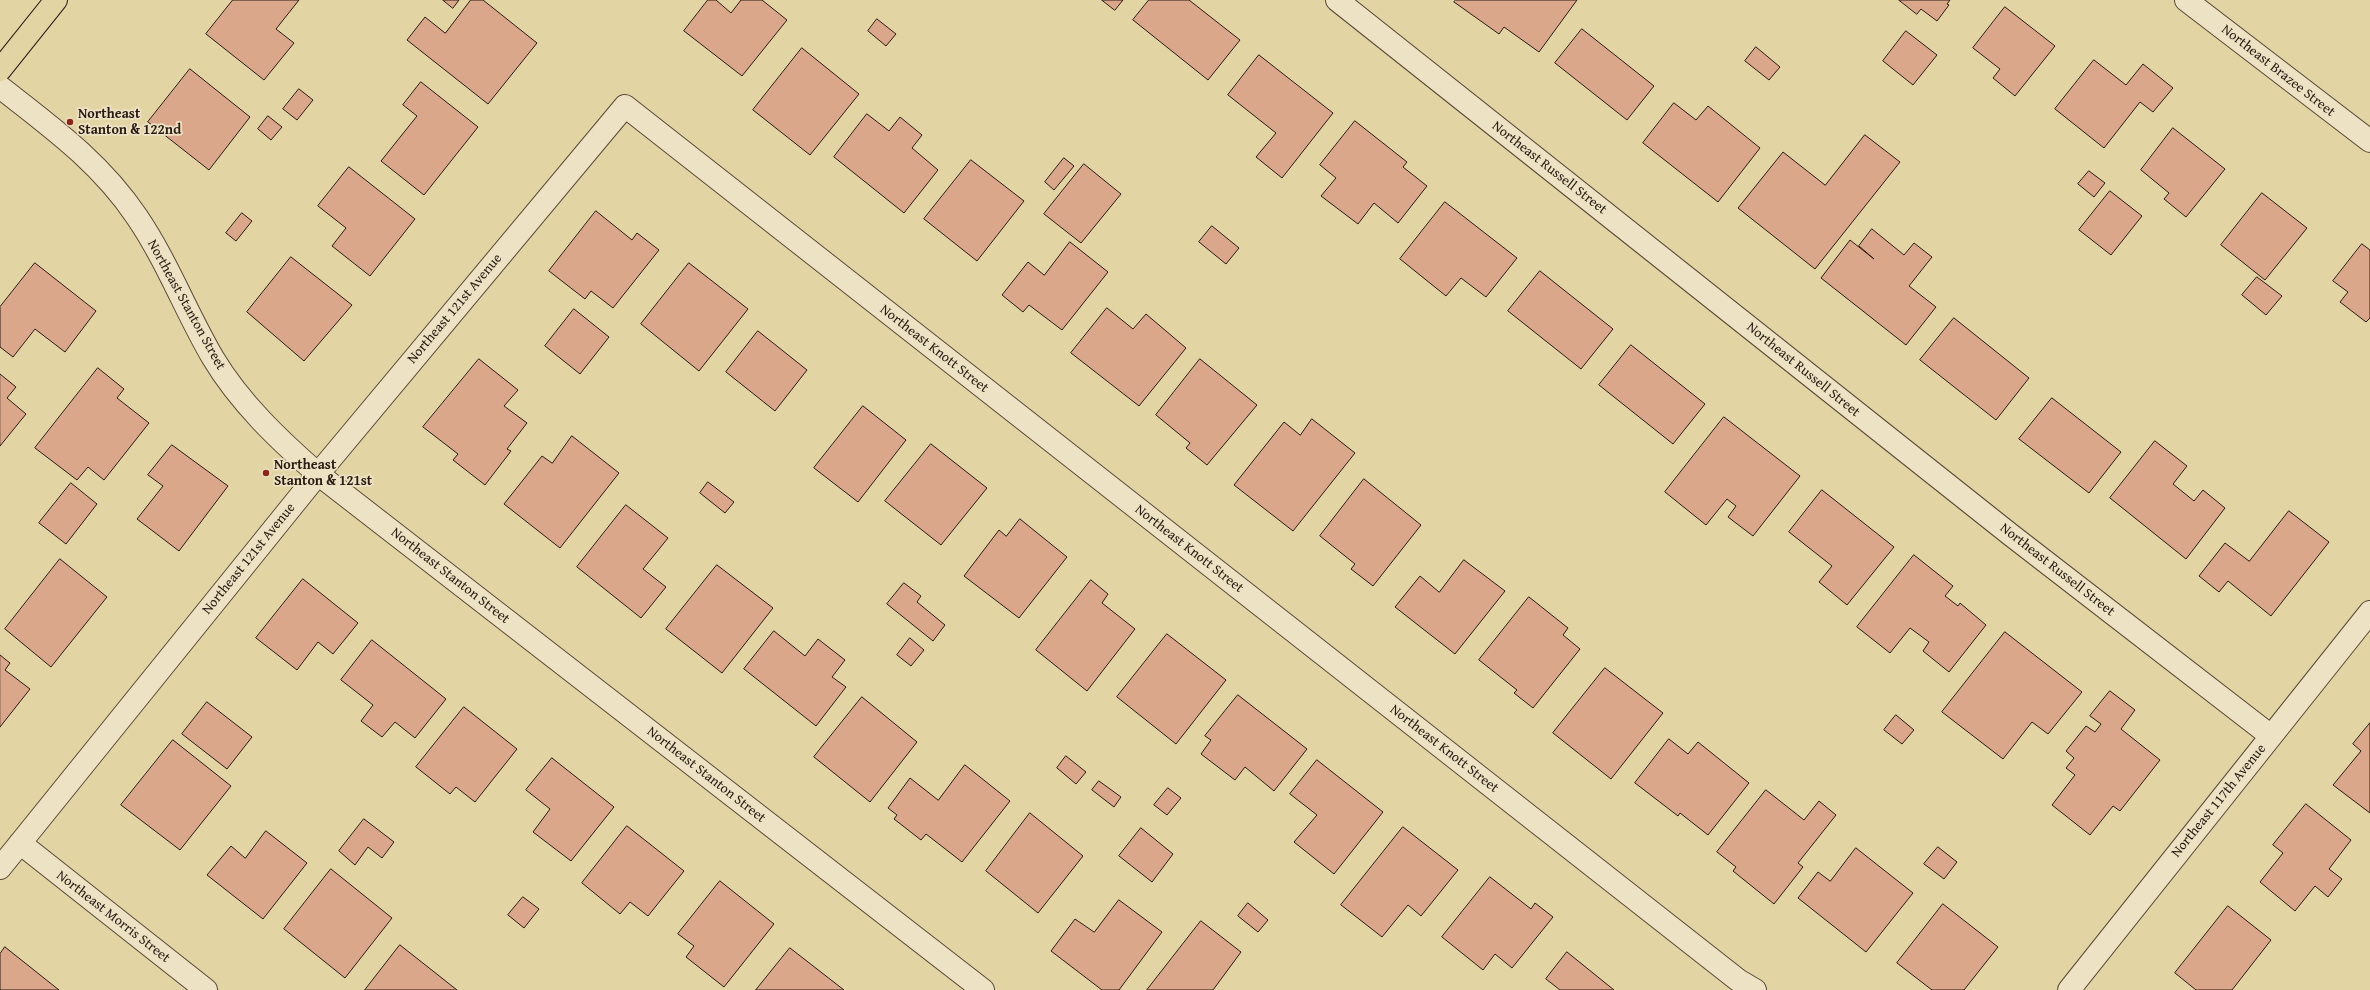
<!DOCTYPE html>
<style>
body{margin:0}
canvas{display:block;background:#e3d4a4}
</style>
<canvas width="2370" height="990"></canvas>
<script>
const g = document.querySelector('canvas').getContext('2d');
g.lineJoin = 'round';
function fill(path, color) { g.fillStyle = color; g.fill(path, 'evenodd'); }
function trace(path, color, width, dash) { g.strokeStyle = color; g.lineWidth = width; g.lineCap = dash ? 'butt' : 'round'; g.setLineDash(dash || []); g.stroke(path); }
function write(font, color, halo, rows, align = 'center') {
  g.font = font + ' "Gentium Book Plus",serif'; g.lineWidth = 3.5; g.setLineDash([]); g.textBaseline = 'middle'; g.strokeStyle = halo; g.fillStyle = color; for (const [text, x, y, turn = 0] of rows) {
    g.save(); g.translate(x, y); g.rotate((+turn || 0) * Math.PI / 180); g.textAlign = isNaN(turn) ? turn : align; if (halo) g.strokeText(text, 0, 0); g.fillText(text, 0, 0); g.restore();
  }
}
const building = new Path2D(`
 M233,0h66l-23,29 18,14 -30,37 -58,-46z
 M443,0h16l-6,8z
 M471,0h12l54,43 -49,61 -81,-64 18,-23 20,16z
 M708,0h8l15,13 10,-13h21l25,20 -45,56 -58,-45z
 M1102,0h21l-8,10z
 M1149,0h40l51,40 -32,40 -75,-60z
 M1456,0h121l-38,52 -35,-25 -5,7 -45,-32z
 M1899,0h51l-3,4 2,1 -12,16 -16,-12 -4,5z
 M2005,7l50,39 -40,50 -22,-18 7,-9 -27,-21z
 M877,19l19,15 -10,12 -18,-15z
 M1582,29l72,57 -27,34 -72,-57z
 M1906,31l31,24 -24,30 -30,-24z
 M1756,47l24,20 -11,13 -24,-19z
 M802,48l57,46 -49,61 -57,-45z
 M1259,55l74,58 -51,65 -26,-21 20,-24 -48,-38z
 M2094,60l32,25 17,-21 30,24 -20,24 -13,-10 -36,46 -49,-39z
 M190,69l60,48 -41,53 -61,-48z
 M421,82l57,45 -54,68 -43,-34 36,-45 -14,-11z
 M299,89l14,11 -16,20 -14,-11z
 M1674,103l22,17 12,-14 52,42 -42,54 -75,-59z
 M867,114l22,17 11,-14 22,18 -10,13 26,22 -34,43 -70,-56z
 M268,116l14,11 -11,13 -13,-11z
 M1355,121l52,41 -4,5 24,19 -29,37 -24,-20 -16,21 -37,-28 15,-18 -16,-13z
 M2173,128l52,41 -39,48 -22,-18 5,-6 -28,-23z
 M1865,135l35,27 -85,107 -77,-61 45,-56 42,33z
 M1064,158l10,8 -20,24 -9,-8z
 M971,160l53,41 -47,60 -53,-42z
 M1084,164l37,30 -40,49 -37,-29z
 M349,167l66,52 -45,57 -38,-30 14,-18 -28,-22z
 M2089,171l16,12 -11,14 -16,-13z
 M2110,191l32,25 -31,39 -32,-25z
 M2262,193l45,35 -42,52 -44,-35z
 M1445,202l72,56 -31,39 -25,-19 -15,18 -46,-37z
 M596,211l36,29 5,-7 22,17 -46,58 -22,-17 -6,8 -36,-28z
 M242,213l10,8 -16,20 -10,-8z
 M1212,226l27,22 -13,16 -27,-22z
 M1872,229l32,26 10,-12 18,14 -23,29 27,21 -30,38 -85,-67 29,-38 24,19 -15,-13z
 M1070,242l38,30 -46,58 -33,-25 -6,7 -21,-17 26,-33 16,13z
 M2362,244l8,6v68l-4,4 -26,-20 8,-10 -15,-11z
 M291,257l61,48 -48,56 -57,-49z
 M35,263l61,48 -31,41 -30,-23 -22,28 -13,-10v-40z
 M689,263l59,46 -49,62 -58,-47z
 M1540,271l73,58 -32,40 -73,-58z
 M2257,277l25,19 -16,19 -24,-20z
 M1107,308l26,21 13,-15 40,34 -47,58 -68,-53z
 M574,309l35,28 -29,37 -35,-28z
 M1954,318l75,60 -33,42 -76,-60z
 M758,331l49,39 -32,41 -49,-39z
 M1631,345l74,59 -32,40 -74,-59z
 M479,359l39,31 -14,16 23,17 -20,26 4,2 -26,34 -32,-25 5,-6 -35,-27z
 M1200,359l57,46 -50,60 -21,-17 4,-5 -34,-28z
 M98,368l26,21 -7,9 32,25 -45,57 -16,-13 -11,13 -42,-32z
 M0,374l16,13 -9,11 19,16 -26,32z
 M2052,398l69,54 -32,41 -70,-54z
 M863,406l43,34 -48,62 -44,-34z
 M1724,417l76,59 -47,60 -25,-19 8,-11 -9,-7 -21,26 -41,-33z
 M1312,419l43,34 -62,78 -59,-46 50,-63 16,13z
 M572,436l47,37 -59,75 -56,-44 38,-48 10,7z
 M2155,441l32,25 -14,18 21,17 9,-11 22,18 -39,51 -76,-61z
 M931,444l56,44 -46,57 -56,-44z
 M172,445l56,41 -49,65 -42,-32 26,-33 -15,-11z
 M1364,479l57,46 -48,61 -22,-17 4,-5 -35,-28z
 M708,482l26,20 -9,11 -25,-20z
 M71,483l26,21 -31,40 -27,-21z
 M1822,490l72,57 -47,58 -28,-23 13,-16 -43,-34z
 M626,505l42,33 -25,31 23,18 -25,31 -64,-51z
 M2289,511l40,31 -58,74 -43,-35 -9,11 -20,-16 26,-33 24,18z
 M1020,519l47,38 -48,61 -55,-42 35,-46 7,6z
 M1914,555l39,31 -8,10 13,10 2,-3 26,22 -37,47 -26,-21 6,-9 -19,-14 -20,25 -33,-26z
 M60,559l47,38 -56,70 -46,-38z
 M1464,560l41,31 -50,63 -60,-47 25,-31 19,16z
 M717,565l56,43 -51,65 -56,-44z
 M303,579l55,44 -25,31 -15,-12 -21,28 -41,-32z
 M1091,580l17,14 -6,9 33,26 -48,62 -51,-41z
 M904,583l17,13 -4,6 28,23 -12,16 -46,-37z
 M1529,597l39,31 -5,7 17,14 -47,59 -19,-15 3,-3 -38,-30z
 M774,631l31,25 13,-17 27,21 -13,17 14,10 -30,39 -72,-57z
 M2005,632l77,60 -34,42 -16,-12 -29,37 -61,-47z
 M1167,634l59,46 -50,64 -59,-47z
 M910,638l14,12 -13,16 -14,-11z
 M372,640l74,59 -31,39 -20,-16 -13,15 -21,-16 12,-16 -32,-25z
 M0,655l10,8 -5,7 25,19 -30,38z
 M1605,668l58,45 -52,66 -58,-46z
 M2110,691l25,19 -14,19 39,31 -40,51 -7,-5 -23,29 -38,-30 23,-30 -9,-7 8,-10 -8,-7 20,-25 9,6 6,-8 -11,-8z
 M1238,695l69,54 -33,42 -29,-24 -10,13 -34,-26 10,-14 -6,-4z
 M862,697l55,45 -47,60 -56,-45z
 M207,702l45,35 -25,32 -45,-35z
 M464,707l53,42 -42,53 -19,-15 -6,7 -34,-27z
 M1896,715l18,15 -12,14 -18,-14z
 M2370,723v90l-37,-28 28,-34 -8,-7z
 M1669,739l19,15 10,-12 51,41 -41,52 -28,-22 -2,3 -43,-33z
 M173,740l58,46 -51,64 -59,-45z
 M1066,756l20,16 -10,12 -19,-16z
 M552,758l62,49 -43,54 -38,-29 17,-23 -24,-19z
 M1317,760l66,52 -49,62 -40,-32 23,-27 -27,-21z
 M965,765l45,36 -48,61 -36,-28 -5,6 -27,-21 3,-4 -9,-7 22,-30 28,22z
 M1099,781l22,16 -7,10 -22,-17z
 M1168,788l13,10 -14,17 -13,-10z
 M1766,790l38,30 15,-19 17,14 -38,48 5,4 -29,37 -41,-33 3,-4 -19,-15z
 M2306,804l45,36 -22,29 13,10 -14,18 -13,-11 -20,25 -35,-29 23,-29 -10,-8z
 M1030,813l53,43 -45,57 -52,-42z
 M364,819l30,23 -12,16 -14,-11 -13,18 -16,-14z
 M627,826l57,45 -36,45 -18,-14 -10,12 -38,-31z
 M1403,827l55,43 -37,46 -13,-11 -26,32 -41,-32z
 M1141,828l32,26 -21,28 -33,-26z
 M266,831l41,32 -44,56 -56,-44 24,-29 14,12z
 M1938,847l19,15 -13,17 -20,-15z
 M1856,848l57,45 -47,59 -68,-54 20,-26 12,9z
 M331,869l61,49 -47,60 -61,-49z
 M1490,877l41,32 4,-6 18,14 -41,51 -17,-14 -12,16 -41,-33z
 M720,881l54,43 -50,63 -38,-30 8,-11 -16,-12z
 M523,897l16,12 -15,19 -16,-13z
 M1119,900l43,32 -43,58h-17l-51,-39 24,-32 19,13z
 M1248,903l20,17 -10,12 -20,-16z
 M1943,904l55,43 -34,43h-32l-35,-27z
 M2228,906l43,34 -39,50h-36l-21,-17z
 M1201,921l40,31 -28,38h-66z
 M400,945l57,45h-92z
 M5,947l54,43h-59v-36z
 M790,948l54,42h-88z
 M1567,952l47,38h-54l-14,-11z`);
const minor = new Path2D(`
 M1337,0l674,535 260,201
 M2186,0l184,141
 M0,87c51,40 100,75 137,130 30,44 49,95 76,141 27,45 66,82 105,116l665,516
 M20,843l186,147
 M0,868l318,-394 307,-368 1113,874 17,10
 M2069,990l301,-378`);
const major = new Path2D(`
 M0,70l56,-70`);
const markers = [
 [70,122,4,"#8f2418"],
 [266,473,4,"#8f2418"]
];
const streetNames = [
 ["Northeast Brazee Street",2278,71,38],
 ["Northeast Russell Street",1549,168,38],
 ["Northeast Stanton Street",186,305,61],
 ["Northeast 121st Avenue",455,309,-50],
 ["Northeast Knott Street",934,349,38],
 ["Northeast Russell Street",1803,370,39],
 ["Northeast Knott Street",1189,549,38],
 ["Northeast 121st Avenue",249,559,-51],
 ["Northeast Russell Street",2057,570,38],
 ["Northeast Stanton Street",450,576,38],
 ["Northeast Knott Street",1444,749,38],
 ["Northeast Stanton Street",706,775,38],
 ["Northeast 117th Avenue",2219,801,-51],
 ["Northeast Morris Street",113,917,38]
];
const poiNames = [
 ["Northeast",78,114],
 ["Stanton & 122nd",78,130],
 ["Northeast",274,465],
 ["Stanton & 121st",274,481]
];
fill(building, '#dba78b');
trace(building, '#2a1b12', 1);
trace(minor, '#584936', 24);
trace(major, '#2a1b12', 24);
trace(minor, '#ede3c4', 22);
trace(major, '#e3d4a4', 22);
for (const [x, y, r, color] of markers) { const dot = new Path2D(); dot.arc(x, y, r, 0, 2 * Math.PI); g.fillStyle = color; g.fill(dot); trace(dot, '#ede3c4', 1.5); }
write('14px', '#2a1b12', '#ede3c4', streetNames);
write('bold 14px', '#2a1b12', '#ede3c4', poiNames, 'left');
</script>
